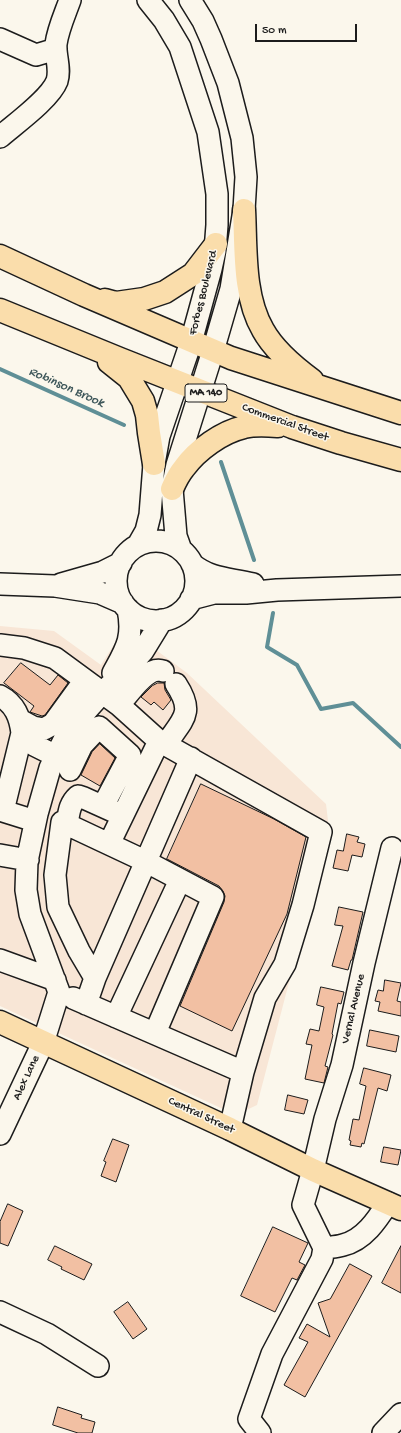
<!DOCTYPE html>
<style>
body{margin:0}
#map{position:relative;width:401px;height:1433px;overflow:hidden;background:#fbf7ec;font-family:"Gochi Hand",sans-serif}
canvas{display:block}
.scale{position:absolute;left:255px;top:24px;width:102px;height:18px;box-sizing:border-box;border:2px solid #1c1c1c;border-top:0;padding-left:5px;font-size:12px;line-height:14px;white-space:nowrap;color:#1c1c1c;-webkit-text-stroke:3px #fbf7ec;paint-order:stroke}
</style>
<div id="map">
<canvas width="401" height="1433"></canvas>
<div class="scale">50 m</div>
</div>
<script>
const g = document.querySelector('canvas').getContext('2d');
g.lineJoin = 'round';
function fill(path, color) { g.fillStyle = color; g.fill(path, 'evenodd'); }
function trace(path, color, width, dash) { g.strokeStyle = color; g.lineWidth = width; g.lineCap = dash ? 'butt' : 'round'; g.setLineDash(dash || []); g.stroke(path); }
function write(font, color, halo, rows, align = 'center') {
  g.font = font + ' "Gochi Hand",sans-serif'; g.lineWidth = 3; g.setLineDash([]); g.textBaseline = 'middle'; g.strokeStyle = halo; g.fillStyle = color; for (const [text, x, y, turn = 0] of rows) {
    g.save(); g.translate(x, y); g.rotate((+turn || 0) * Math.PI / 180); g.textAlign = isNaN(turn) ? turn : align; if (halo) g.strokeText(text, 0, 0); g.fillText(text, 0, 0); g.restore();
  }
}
const built = new Path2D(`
 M0,626l54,5 47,34 24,-38 62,46 139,131 3,25 -72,276 -21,10 -236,-109z`);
const stream = new Path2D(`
 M0,369l124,56
 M221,462l33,98
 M273,613l-6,34 30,18 24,44 32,-6 48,44`);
const building = new Path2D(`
 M21,663l29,22 8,-10 10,8 -23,32 -3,1 -12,-4 4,-6 -30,-23z
 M158,683h6l1,7 6,10 -8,10 -9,-8 -3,3 -10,-8 11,-11z
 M100,744l15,14 -15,28 -19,-11 11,-23z
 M201,784l73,35 32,18 -19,77 -55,117 -52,-25 44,-104 1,-6 -2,-5 -4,-5 -52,-27z
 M347,834l12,3 -2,5 8,2 -3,13 -10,-2 -4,16 -15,-3 4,-18 6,1z
 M339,907l24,5 -11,48h-1l-3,10 -16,-4 11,-40 -8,-1z
 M385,980l16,3 -4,18 4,1v14l-23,-5 2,-9 -5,-1 3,-11 5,1z
 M321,987l23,5 -3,12 -3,-1 -6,31 1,1 -8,31 3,1 -4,16 -19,-4 7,-34 -6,-1 4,-15 9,2 5,-24 -7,-2z
 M370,1030l29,6 -3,16 -29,-6z
 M364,1068l27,7 -4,16 -9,-3 -14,56 -2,-1 -1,4 -11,-2 1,-4 -2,-1 4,-21 6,1 7,-34 -6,-2z
 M288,1095l20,5 -4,14 -19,-4z
 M113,1139l16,6 -13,37 -15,-6 5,-14 -2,-1z
 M384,1147l17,3 -3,15 -17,-3z
 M8,1204l15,7 -15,35 -8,-3v-21z
 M273,1227l35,16 -9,19 6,3 -8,15 -5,-2 -17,34 -34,-16z
 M55,1246l37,18 -8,16 -23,-11 1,-2 -14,-7z
 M401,1246v47l-19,-10z
 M350,1264l22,12 -67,121 -21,-12 24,-43 -9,-4 8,-14 23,13 -12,-34 12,-4z
 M128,1302l19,27 -14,10 -19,-27z
 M58,1407l24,8 -1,3 14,4 -3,11h-14l-25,-8z`);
const minor = new Path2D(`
 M0,39l36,16 20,-6
 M0,137c15,-13 50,-38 57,-56 4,-12 -2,-25 -1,-37 2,-15 9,-30 14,-44
 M116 581a40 40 0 1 1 80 0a40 40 0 1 1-80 0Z
 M138,545l8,-14 4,-16 4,-51 5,-28 32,-94 20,-73 4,-18 2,-26v-31l-9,-62 -28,-85 -16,-27 -16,-20
 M181,550l-5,-14 -4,-47 5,-24 36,-114 18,-62 13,-79 2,-33 -4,-39 -14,-55 -17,-44 -8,-18 -13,-21
 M192,564c20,16 37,14 61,20
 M0,584l55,2 45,7 23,10
 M61,584l42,-12 18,-9
 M191,599l23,-6h32l31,-3 124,-4
 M0,645l24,3 31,10 64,47 40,36 162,91 -18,73 -18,59 -20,34 -22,74 -13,57
 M113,673c13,-24 21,-35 15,-64
 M0,696c15,8 20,21 22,37l-19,78 32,10
 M119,705c10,-11 28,-40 44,-34
 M20,720l13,7 11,2 9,-5 32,-44
 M22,733l12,12 22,11
 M166,744c17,-25 29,-31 10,-60
 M70,770l12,-25 17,-18 31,28 -27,51
 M67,824c2,-11 2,-20 11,-28l6,2 31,14
 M109,844l50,-103
 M0,855l28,5
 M0,960l55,20
 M95,978l96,-220
 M73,998l170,74
 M86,1004l9,-26 -16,-27 -21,-44 -3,-32 7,-53 83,39 68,36 -58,136
 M116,1017l64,-137
 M0,1134l43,-91 16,-51 -29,-78 -4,-24 1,-29 10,-47 13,-46 19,-38 33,-37 26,-25 15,-17 19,-31
 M324,1248c6,-1 13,-1 19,-3 21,-5 34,-25 45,-42
 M0,1312l47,22 51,32
 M260,1433l-11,-14 23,-65 50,-95 2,-11 -21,-43 10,-35 12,-51 17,-54 22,-102 28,-115
 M383,1433l18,-19`);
const major = new Path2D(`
 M0,1022l230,107 83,41 88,39`);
const highway = new Path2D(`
 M244,210c2,38 -1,86 19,120 11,20 30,36 49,50
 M0,256l84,39 147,63 170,55
 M105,300l11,3 28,-4 21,-7 28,-18 23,-30
 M0,310l120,49 172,68 49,16 60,17
 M109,362l20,16 14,23 4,14 2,18 5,31
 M172,489c3,-7 7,-15 12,-21 13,-18 38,-36 60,-41 11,-3 23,-2 34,-1`);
const shields = [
 [206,393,42]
];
const shieldNames = [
 ["MA 140",206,393]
];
const streetNames = [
 ["Forbes Boulevard",204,293,-76],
 ["Commercial Street",285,423,20],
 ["Vernal Avenue",354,1009,-77],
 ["Alex Lane",27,1078,-65],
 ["Central Street",201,1116,25]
];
const waterNames = [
 ["Robinson Brook",66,388,24]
];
fill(built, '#f8e6d6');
trace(stream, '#5f8f96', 4);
fill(building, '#f2c0a3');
trace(building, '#1c1c1c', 1);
trace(minor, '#1c1c1c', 24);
trace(major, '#1c1c1c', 25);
trace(highway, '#1c1c1c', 25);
trace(minor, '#fbf7ec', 21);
trace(major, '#faddab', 22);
trace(highway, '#faddab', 22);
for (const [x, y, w] of shields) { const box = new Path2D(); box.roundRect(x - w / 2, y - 9, w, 18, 3); g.fillStyle = '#fbf7ec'; g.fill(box); trace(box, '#1c1c1c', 1); }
write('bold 11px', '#1c1c1c', null, shieldNames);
write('12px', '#1c1c1c', '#fbf7ec', streetNames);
write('italic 13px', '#3d5659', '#fbf7ec', waterNames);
</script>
